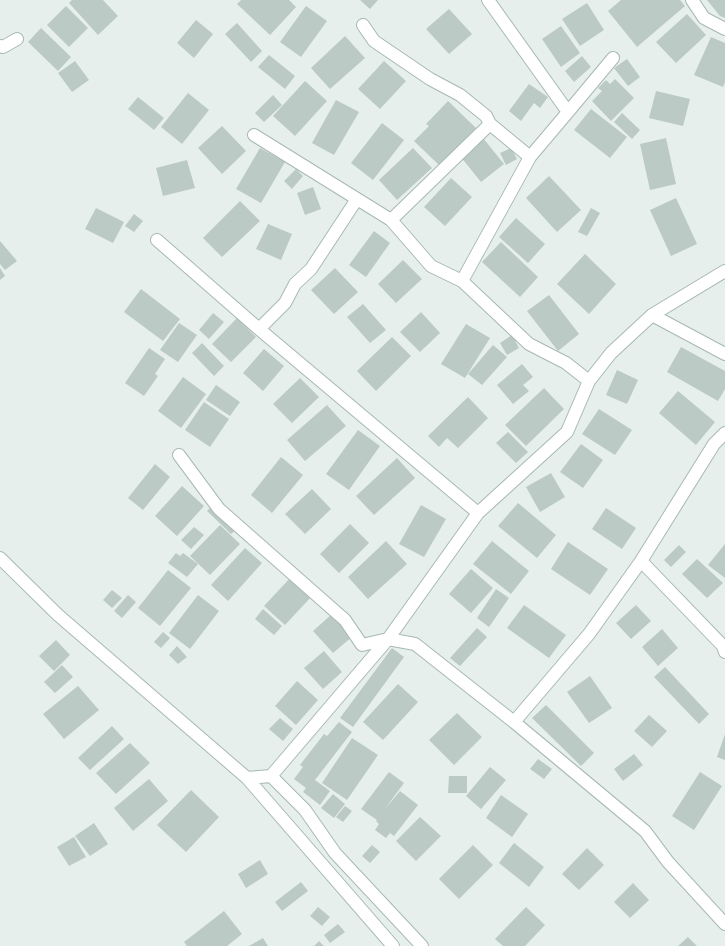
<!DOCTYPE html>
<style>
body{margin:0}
canvas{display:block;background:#e6efeb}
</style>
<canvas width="725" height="946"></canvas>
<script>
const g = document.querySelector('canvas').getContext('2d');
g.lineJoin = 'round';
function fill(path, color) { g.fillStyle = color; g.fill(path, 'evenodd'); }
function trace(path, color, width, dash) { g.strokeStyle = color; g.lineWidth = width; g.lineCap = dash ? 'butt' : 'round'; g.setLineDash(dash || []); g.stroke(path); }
const building = new Path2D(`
 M72,0h31l15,16 -20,19 -29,-32z
 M241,0h48l7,7 -26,28 -33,-31z
 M360,0h18l-8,9z
 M621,0h59l5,6 -48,41 -29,-36z
 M707,0h18v18l-5,-2z
 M587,3l17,27 -24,16 -18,-27z
 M66,6l22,22 -19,19 -22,-22z
 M306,6l21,15 -26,36 -21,-15z
 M449,9l23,25 -23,20 -23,-25z
 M687,14l19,21 -30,28 -20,-21z
 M196,20l17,14 -19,24 -17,-15z
 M237,23l25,28 -11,11 -26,-28z
 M561,26l19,27 -19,14 -19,-28z
 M41,28l30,29 -13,14 -30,-29z
 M345,36l20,22 -35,31 -19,-21z
 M711,37l14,6v39l-2,5 -29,-12z
 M269,55l26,21 -10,13 -27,-22z
 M582,56l9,11 -17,15 -9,-11z
 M627,59l13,18 -12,9 -14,-18z
 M75,61l14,19 -17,12 -14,-19z
 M384,61l22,20 -26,28 -22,-20z
 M615,79l19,19 -23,23 -19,-20 10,-10 -4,-3 8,-8 4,4z
 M305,81l22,20 -32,35 -22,-20z
 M529,84l19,13 -8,11 -6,-5 -13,18 -12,-10z
 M656,91l34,8 -7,27 -34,-8z
 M188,93l21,17 -27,34 -21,-17z
 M273,95l9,10 -18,17 -9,-9z
 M138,97l26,21 -10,12 -26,-21z
 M336,100l23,12 -25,43 -22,-12z
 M448,101l28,27 -37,37 -25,-24 15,-15 -3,-2z
 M591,109l36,28 -17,21 -36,-28z
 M622,113l18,17 -8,9 -18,-17z
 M382,123l22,17 -31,40 -22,-17z
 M222,126l24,25 -24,23 -24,-26z
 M483,138l21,26 -23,18 -21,-26z
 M666,138l10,46 -26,6 -10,-46z
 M260,148l25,14 -24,41 -25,-14z
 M413,148l19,20 -35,32 -18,-20z
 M511,148l6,11 -11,6 -6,-12z
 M187,160l8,28 -32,8 -7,-28z
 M296,169l7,7 -11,13 -8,-8z
 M549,176l32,34 -24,22 -31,-34z
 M451,178l21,19 -27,29 -21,-19z
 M313,187l8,22 -16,6 -8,-22z
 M676,198l21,46 -26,12 -21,-46z
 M240,201l20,20 -38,36 -19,-19z
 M96,208l28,14 -11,21 -28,-14z
 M591,208l9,5 -13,23 -9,-4z
 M134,214l9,7 -9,11 -9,-6z
 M516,218l29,26 -17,19 -29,-26z
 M268,224l24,10 -11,26 -25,-11z
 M374,231l16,12 -24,34 -17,-12z
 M0,241l17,20 -12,9 -5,-6z
 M501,242l37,35 -18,20 -38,-35z
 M585,254l31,30 -27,30 -32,-30z
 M403,260l19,19 -26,24 -18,-19z
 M0,268l5,8 -5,4z
 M335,268l23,24 -24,22 -23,-24z
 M141,289l39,30 -17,22 -39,-29z
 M549,295l30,39 -21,17 -31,-40z
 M363,304l23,26 -16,13 -23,-26z
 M421,312l19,21 -20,19 -20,-20z
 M213,313l11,9 -15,17 -10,-9z
 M237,318l19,19 -25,25 -19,-18z
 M179,323l18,12 -19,27 -18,-12z
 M466,324l24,14 -25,40 -24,-14z
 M512,335l7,13 -12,7 -7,-12z
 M392,337l19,19 -35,35 -19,-20z
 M202,343l22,23 -10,10 -22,-23z
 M493,345l14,12 -25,28 -14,-11z
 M681,347l44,24v18l-7,12 -51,-29z
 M149,348l16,11 -10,15 3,2 -14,20 -19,-13z
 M264,349l20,17 -21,25 -20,-18z
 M522,364l11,13 -10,8 6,6 -16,13 -16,-19z
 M617,370l21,10 -11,24 -21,-9z
 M183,377l23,17 -25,34 -23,-17z
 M300,378l19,19 -27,26 -19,-19z
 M216,385l24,17 -10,14 -24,-16z
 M544,388l20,21 -38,37 -21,-21z
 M678,391l37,31 -19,23 -37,-32z
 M468,397l20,21 -30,30 -11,-10 -8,9 -11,-11z
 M204,402l25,17 -19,28 -25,-17z
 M327,405l19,21 -41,35 -18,-21z
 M599,409l33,21 -17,25 -33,-21z
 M358,430l22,16 -31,44 -23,-16z
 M508,432l20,20 -12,11 -20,-20z
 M581,444l22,16 -20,28 -23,-16z
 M281,457l22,18 -31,38 -21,-18z
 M397,458l18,20 -41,37 -18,-19z
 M155,464l15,13 -27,33 -15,-12z
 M551,473l14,24 -25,15 -14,-25z
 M182,486l22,20 -27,30 -22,-20z
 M312,489l19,20 -26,25 -20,-20z
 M215,503l24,24 -8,7 -24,-23z
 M518,503l38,32 -19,23 -39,-32z
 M421,505l25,14 -22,38 -25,-13z
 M606,508l30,20 -14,21 -30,-20z
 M350,524l19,19 -30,30 -19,-19z
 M220,525l20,19 -30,31 -20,-19z
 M194,527l10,8 -13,14 -10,-9z
 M386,541l21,23 -39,35 -20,-22z
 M492,541l37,30 -18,23 -38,-30z
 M568,542l40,27 -18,26 -39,-26z
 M725,544v34l-17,-13z
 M679,545l7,7 -15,15 -7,-7z
 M245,548l17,15 -34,38 -17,-16z
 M176,553l4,3 3,-3 15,11 -11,13 -19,-14z
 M697,559l26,24 -16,15 -25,-24z
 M471,569l22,19 -22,25 -22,-19z
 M168,570l23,18 -31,38 -22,-18z
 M291,577l21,19 -27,29 -21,-19z
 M496,589l13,9 -20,29 -12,-9z
 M112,590l10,8 -10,10 -9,-8z
 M128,595l8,7 -14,16 -8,-7z
 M198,595l21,16 -29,38 -21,-16z
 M524,605l42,30 -17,23 -42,-30z
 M636,605l15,16 -20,18 -15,-16z
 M263,609l19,17 -8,9 -19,-16z
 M332,614l21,22 -20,17 -20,-22z
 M477,628l10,9 -27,29 -10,-8z
 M662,629l16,19 -20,18 -16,-19z
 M163,632l7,6 -9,10 -7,-6z
 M56,640l14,15 -16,16 -15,-15z
 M177,646l10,11 -9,7 -9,-9z
 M392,648l12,9 -51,70 -13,-9z
 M324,651l18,21 -19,17 -19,-21z
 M62,665l11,12 -18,16 -11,-11z
 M665,667l44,47 -10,10 -45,-47z
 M590,676l22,32 -23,15 -22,-31z
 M297,681l21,19 -22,25 -21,-19z
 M398,684l20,18 -35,38 -20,-18z
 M78,686l21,24 -35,29 -21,-25z
 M546,705l48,48 -13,13 -49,-48z
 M457,713l25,24 -28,28 -25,-25z
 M649,715l18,16 -15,16 -18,-16z
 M280,718l13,11 -10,12 -14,-12z
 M339,722l13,10 -37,48 15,11 -10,14 -17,-13 3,-4 -12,-9 9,-12 -3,-2 24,-31 3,2z
 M112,726l12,13 -34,31 -12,-12z
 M725,734v26l-8,-3z
 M352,738l26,17 -31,45 -25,-17z
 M130,743l20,20 -34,31 -20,-21z
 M634,754l9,11 -20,16 -9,-12z
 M538,759l14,10 -8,10 -14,-10z
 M490,767l16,13 -25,29 -15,-13z
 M389,772l15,11 -20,27 16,-19 18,14 -24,31 -4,-3 -4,5 -11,-8 4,-6 -3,-3 1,-1 -16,-11z
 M700,772l22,14 -28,44 -22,-14z
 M449,776h18v17h-19z
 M149,779l19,22 -35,30 -19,-23z
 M191,790l28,27 -33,35 -29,-27z
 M333,794l12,10 -11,14 -13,-10z
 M501,795l27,19 -16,23 -26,-19z
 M345,806l7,5 -9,11 -7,-5z
 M420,817l21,19 -25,25 -20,-20z
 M94,823l14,21 -18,12 -15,-20z
 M74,837l12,20 -17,9 -12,-19z
 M514,843l30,24 -15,20 -30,-24z
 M372,845l8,7 -10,11 -8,-7z
 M473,845l20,20 -34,34 -20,-20z
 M587,848l17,17 -25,25 -17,-16z
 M260,860l8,14 -22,14 -8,-14z
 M301,882l7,9 -26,20 -7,-9z
 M633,883l16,17 -19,18 -16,-16z
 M318,907l12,10 -8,9 -12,-10z
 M526,907l19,18 -20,21h-22l-8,-7z
 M224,911l18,23 -15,12h-40l-3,-4z
 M338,924l7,8 -15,11 -6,-8z
 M688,937l9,9h-19z
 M263,938l5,8h-19z
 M319,941l5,5h-10z`);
const minor = new Path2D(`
 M488,0l80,112 45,-54
 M692,0l12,18 21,11
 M363,25l11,16 56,38 30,16 26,21 4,8 40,33
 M0,46l3,1 14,-8
 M254,135l137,85 40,46 31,15 67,63 37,19 23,18
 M391,220l99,-96
 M157,240l102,89 219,184
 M462,281l68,-124 38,-45
 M652,315l73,39
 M259,329l26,-26 10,-19 16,-15 46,-70
 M179,455l40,54 126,111 17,25 26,-6 27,5 99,78 131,109 23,31 57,62
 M0,558l58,57 189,163 146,168
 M641,561l82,85 2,6
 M514,722l75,-88 52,-73 73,-117 11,-11
 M271,776l34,34 30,43 87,93
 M247,778l24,-2 117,-137 90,-126 89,-81 22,-51 22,-28 41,-38 73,-44`);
fill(building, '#bbcac4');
trace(minor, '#a8b8b2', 14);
trace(minor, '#fff', 12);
</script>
